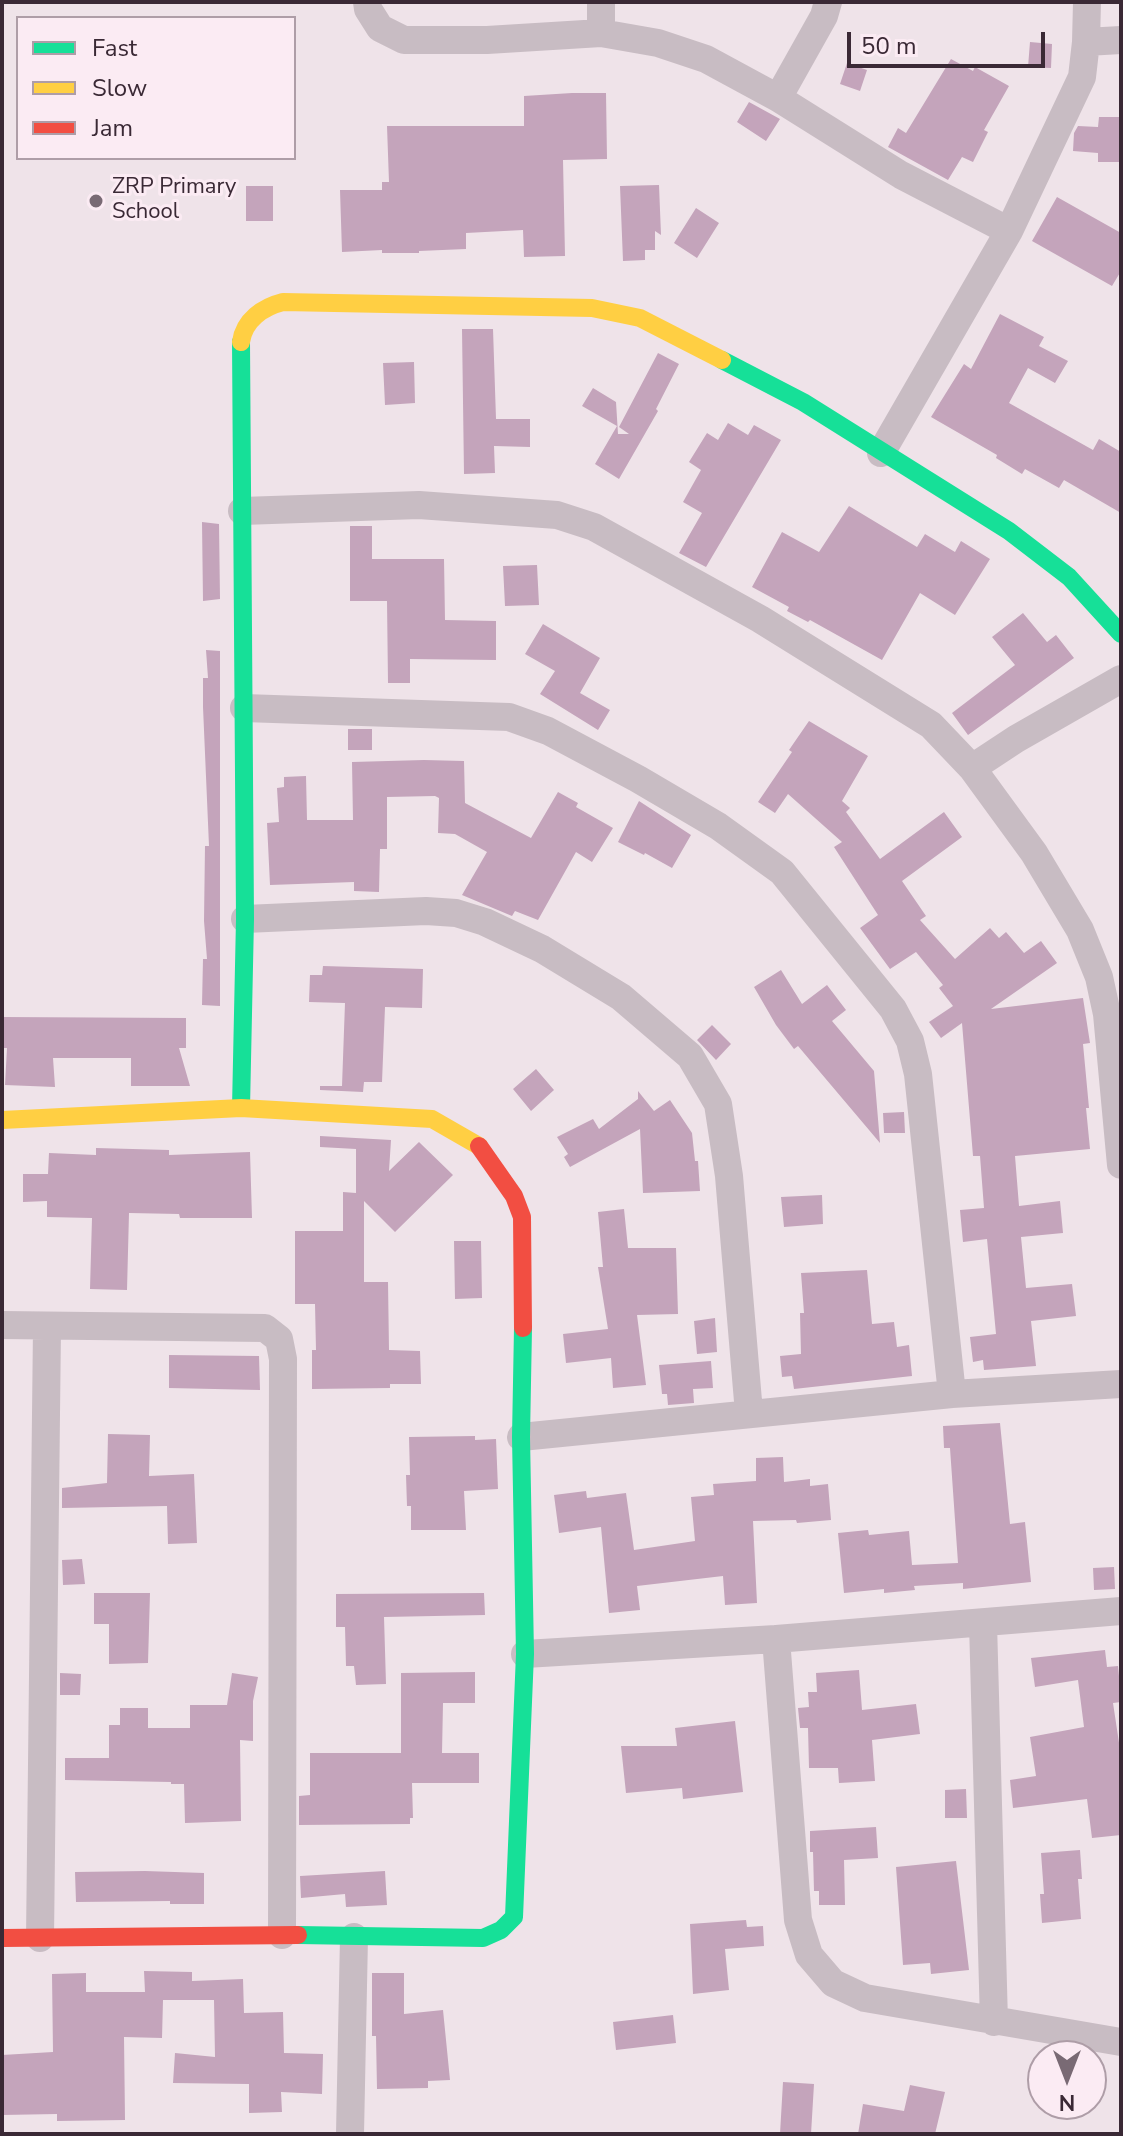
<!DOCTYPE html>
<style>
body{margin:0}
#map{position:relative;width:1123px;height:2136px;overflow:hidden;background:#efe3e9;font-family:"Nunito Sans",sans-serif}
canvas{display:block}
.frame{position:absolute;inset:0;border:4px solid #3a2935;pointer-events:none}
.legend{position:absolute;left:16px;top:16px;width:280px;height:144px;box-sizing:border-box;background:#fbebf3;border:2px solid #ae9da7;margin:0;padding:10px 14px;list-style:none;font-size:24px;color:#3a2935}
.legend li{display:flex;align-items:center;gap:16px;height:40px}
.legend b{width:40px;border:2px solid #ae9da7}
.north{position:absolute;left:1027px;top:2040px;width:80px;height:80px;box-sizing:border-box;background:#fbebf3;border:2px solid #ae9da7;border-radius:50%;rotate:180deg;font-size:22px;font-weight:700;line-height:32px;text-align:center;color:#3a2935}
.north::after{content:'';display:block;margin:auto;width:28px;height:36px;background:#796a74;clip-path:polygon(50% 0,100% 100%,50% 72%,0 100%)}
.scale{position:absolute;left:847px;top:32px;width:198px;height:36px;box-sizing:border-box;border:4px solid #3a2935;border-top:0;padding-left:10px;font-size:24px;line-height:28px;white-space:nowrap;color:#3a2935;-webkit-text-stroke:6px #fbebf3;paint-order:stroke}
</style>
<div id="map">
<canvas width="1123" height="2136"></canvas>
<div class="frame"></div>
<ul class="legend">
<li><b style="height:10px;background:#16e098"></b>Fast</li>
<li><b style="height:10px;background:#ffcf43"></b>Slow</li>
<li><b style="height:10px;background:#f24e42"></b>Jam</li>
</ul>
<div class="north">N</div>
<div class="scale">50 m</div>
</div>
<script>
const g = document.querySelector('canvas').getContext('2d');
g.lineJoin = 'round';
function fill(path, color) { g.fillStyle = color; g.fill(path, 'evenodd'); }
function trace(path, color, width, dash) { g.strokeStyle = color; g.lineWidth = width; g.lineCap = dash ? 'butt' : 'round'; g.setLineDash(dash || []); g.stroke(path); }
function write(font, color, halo, rows, align = 'center') {
  g.font = font + ' "Nunito Sans",sans-serif'; g.lineWidth = 6; g.setLineDash([]); g.textBaseline = 'middle'; g.strokeStyle = halo; g.fillStyle = color; for (const [text, x, y, turn = 0] of rows) {
    g.save(); g.translate(x, y); g.rotate((+turn || 0) * Math.PI / 180); g.textAlign = isNaN(turn) ? turn : align; if (halo) g.strokeText(text, 0, 0); g.fillText(text, 0, 0); g.restore();
  }
}
const building = new Path2D(`
 M1030,42l22,2 -1,24 -23,-1z
 M951,59l22,12 2,-4 34,19 -25,44 4,2 -15,30 -11,-5 -14,23 -60,-33 10,-19 8,5z
 M847,63l20,7 -7,21 -20,-7z
 M572,93h34l1,66 -44,1 2,96 -41,1 -1,-27 -57,3v16l-47,2v2h-37v-3l-40,2 -2,-62h42v-8h7l-2,-56h137v-30z
 M749,102l31,17 -14,22 -29,-19z
 M1099,117h22v45h-23v-9l-25,-2 1,-18 4,-7 20,1z
 M659,185l2,50 -6,-4v19h-10v10l-22,1 -3,-75z
 M246,186h27v35h-27z
 M1057,197l64,36v38l-9,15 -80,-45z
 M696,208l23,15 -22,35 -23,-15z
 M1000,314l44,23 -5,9 29,15 -13,22 -27,-15 -19,35 84,47 6,-11 22,13v61l-57,-33 -5,8 -34,-19 -3,5 -26,-16 1,-3 -66,-38 33,-53 7,5z
 M462,329h31l3,90h34v28l-36,-1 1,27 -31,1z
 M658,353l21,11 -23,45 2,2 -39,68 -24,-15 22,-38 -35,-20 11,-18 23,14 2,32h11l-10,-7z
 M414,362l1,41 -30,2 -2,-42z
 M728,423l20,12 6,-10 27,15 -75,127 -27,-14 23,-40 -19,-11 18,-32 -12,-8 18,-29 11,7z
 M849,506l68,41 8,-13 30,18 6,-11 29,18 -35,56 -35,-22 -38,67 -72,-40 -2,2 -21,-11 2,-4 -37,-20 30,-55 37,20z
 M202,522l17,2 1,75 -17,2z
 M350,526h22v33h72l1,61 51,1v39l-86,-1v24h-22l-1,-82h-37z
 M537,565l2,40 -34,1 -2,-40z
 M1023,613l24,29 9,-7 18,23 -106,77 -16,-22 63,-48 -23,-28z
 M543,624l57,34 -20,35 30,17 -12,20 -58,-36 15,-23 -30,-17z
 M206,650l14,1v355l-18,-1 1,-46h4l-3,-38 1,-75h4l-6,-139v-29h5z
 M809,721l59,35 -26,45 8,7 -4,4 34,47 64,-47 18,25 -60,44 24,35 -6,4 35,39 35,-31 9,10 7,-6 18,21 17,-12 16,22 -66,46 92,-11 7,45 -7,1 6,64h-3l4,41 -75,7 4,50 41,-5 3,32 -42,4 5,51 46,-4 4,32 -45,5 5,45 -52,4 -1,-10 -10,2 -3,-25 26,-3 -9,-95 -24,3 -3,-32 24,-2 -4,-52h-7l-11,-133 -21,15 -12,-16 24,-16 -14,-18 4,-3 -27,-33 -26,17 -30,-41 18,-13 -44,-68 8,-5 -54,-48 -13,19 -17,-11 34,-50 -3,-2z
 M348,729h24v21h-24z
 M424,760l40,1 1,42 66,35 27,-46 20,11 -2,4 37,21 -21,34 -16,-10 -38,68 -23,-9 -3,5 -50,-21 25,-43 -32,-18 -17,-1 1,-35 -4,-2 -48,1v52h-7l-1,43 -25,-1v-9l-84,3 -3,-62 12,-1 -2,-34 7,-1v-10l22,-1 1,44h46l-1,-58z
 M639,801l52,34 -19,33 -27,-15 -1,2 -26,-13z
 M323,966l100,3 -1,39 -37,-1 -3,75h-18l-1,10 -43,-2v-4h22l3,-83 -36,-1 1,-27h12z
 M781,970l21,34 25,-19 19,25 -14,11 42,50 6,72 -82,-97 -4,3 -18,-24 -22,-38z
 M2,1017l184,1v30h-7l11,38h-59v-28h-78l2,29 -50,-2 2,-37h-5z
 M712,1025l19,19 -15,16 -19,-20z
 M536,1069l18,21 -23,21 -18,-22z
 M638,1091l16,20 16,-11 22,33 3,28h3l2,30 -57,2 -3,-64 -70,38 -6,-10 4,-3 -11,-17 36,-18 6,10 39,-30z
 M904,1112l1,21h-21l-1,-20z
 M320,1136l71,4 -2,31 30,-29 34,33 -58,57 -31,-31v81h24l1,68 31,1 1,33h-31v4l-78,1v-39h4l-1,-46h-20v-73h48v-39l13,1v-44l-36,-2z
 M96,1148l73,2v5l81,-3 2,66h-72l-1,-4 -50,-1 -2,77 -37,-1 2,-71 -45,-1v-16l-24,1v-28h25l1,-21 47,2z
 M822,1195l1,29 -39,3 -3,-30z
 M624,1209l4,39h48l2,66 -41,1 9,70 -33,3 -2,-30 -45,5 -3,-29 45,-5 -10,-62h5l-5,-55z
 M454,1241h27l1,57 -27,1z
 M867,1270l5,54 22,-2 3,25 12,-2 3,31 -118,13 -2,-13 -10,1 -2,-21 21,-2 -1,-41h4l-3,-40z
 M715,1318l2,34 -20,2 -3,-33z
 M169,1355l90,1 1,34 -91,-2z
 M711,1361l2,27 -20,1 1,14 -26,2 -1,-11h-5l-3,-29z
 M1000,1423l10,101 15,-2 6,60 -68,7v-6l-49,3 1,4 -31,3v-4l-40,4 -6,-60 30,-3 1,5 40,-4 3,34 46,-2 -8,-115h-6l-1,-22z
 M108,1434l42,1 -1,41 45,-2 3,69 -29,1 -1,-38 -105,2v-20l45,-5z
 M475,1436v4l21,-1 2,50 -34,2 2,39h-55v-24h-4l-1,-31h4l-1,-38z
 M783,1457l1,25 26,-3v7l18,-2 3,36 -34,3 -1,-3 -43,1 4,82 -32,2 -2,-29 -86,10 3,24 -31,3 -8,-86 -42,6 -5,-38 32,-4 1,7 39,-5 8,57 61,-9 -4,-44 23,-2 -1,-11 43,-3v-23z
 M82,1559l3,25 -22,1 -1,-25z
 M1114,1567l1,22 -21,1 -1,-22z
 M94,1593h56l-2,70 -39,1v-40h-15z
 M484,1593l1,22 -101,2 2,67 -30,1 -2,-19h-8l-1,-39h-9v-33z
 M1105,1650l2,17 11,-1 3,30v6l-8,1 8,53v79l-29,3 -5,-39 -74,9 -3,-28 26,-4 -6,-39 54,-10 -6,-47 -43,7 -4,-29z
 M859,1670l3,40 54,-6 4,30 -48,6 3,41 -36,2 -1,-15h-29l-1,-40h-8l-2,-20 11,-1 -1,-15h9l-1,-19z
 M475,1672v31h-32l-1,50h37v30h-67l1,35h-3v6l-111,1v-29l11,-1v-42h91v-80z
 M60,1673l21,1 -1,21h-20z
 M232,1673l26,4 -5,24v40l-13,-1 1,81 -56,2 -1,-39h-13v-2l-106,-2v-22h44v-33h11v-17h28v20h42v-23h37z
 M735,1721l8,71 -60,7 -1,-11 -56,5 -5,-47h56l-2,-18z
 M966,1789l1,29h-22v-28z
 M876,1827l2,31 -34,2 1,45h-26v-14h-5l-1,-39h-3v-21z
 M1080,1850l2,29h-4l3,40 -39,4 -2,-29h4l-3,-41z
 M956,1861l13,109 -38,4 -1,-11 -27,2 -7,-98z
 M145,1871l59,2v31h-34v-3l-94,1 -1,-30z
 M385,1871l2,34 -41,2 -1,-13 -44,4 -1,-22z
 M746,1920l1,7 16,-1 1,20 -39,3 4,41 -36,4 -3,-70z
 M144,1971l48,1v9l51,-2 1,34 39,-1 1,41 39,1 -1,40 -41,-2 1,20 -33,1v-29l-76,-1 2,-30 40,4 -1,-57h-51l-1,38 -38,-1 1,83 -68,1v-7l-55,1v-60l51,-3 -1,-78 34,-1v19h59z
 M372,1973h32v41l39,-4 7,70 -22,1v7l-51,1 -1,-53h-4z
 M673,2015l3,28 -60,7 -3,-28z
 M783,2082l31,2 -3,50h-31z
 M910,2085l35,7 -10,42h-77l5,-30 41,7z`);
const street = new Path2D(`
 M367,2l1,7 12,19 24,12h83l114,-7 57,10 48,16 72,39 123,77 108,56
 M601,2v31
 M1086,42l35,-2
 M778,98l46,-82 4,-14
 M881,453l128,-222 73,-154 4,-35 1,-40
 M242,511l177,-6 138,10 37,12 166,92 171,106 41,43 62,85 46,77 19,47 8,37 14,151
 M244,708l265,9 39,14 90,48 80,47 64,46 111,137 17,32 8,33 34,320
 M972,768l44,-29 105,-60
 M245,919l181,-8 30,2 29,9 57,27 79,48 69,59 28,48 11,72 20,237
 M2,1325l263,3 14,11 4,20 -1,576
 M521,1437l431,-43 169,-10
 M983,1623l11,399
 M776,1639l22,281 11,35 24,28 32,15 256,44
 M525,1654l251,-15 345,-28
 M40,1938l7,-611
 M350,2134l4,-197`);
const fast = new Path2D(`
 M722,360l81,42 206,129 60,46 52,57
 M241,1108l4,-189 -4,-577
 M298,1935l185,3 18,-8 13,-13 11,-263 -4,-217 2,-109`);
const slow = new Path2D(`
 M241,342c3,-22 22,-35 42,-40l309,6 48,10 82,42
 M2,1120l239,-12 191,11 47,27`);
const jam = new Path2D(`
 M479,1146l35,50 8,21 1,111
 M2,1938l296,-3`);
const markers = [
 [96,201,8,"#796a74"]
];
const poiNames = [
 ["ZRP Primary",112,188],
 ["School",112,213]
];
fill(building, '#c4a4bb');
trace(street, '#c8bcc3', 28);
trace(fast, '#16e098', 18);
trace(slow, '#ffcf43', 18);
trace(jam, '#f24e42', 18);
for (const [x, y, r, color] of markers) { const dot = new Path2D(); dot.arc(x, y, r, 0, 2 * Math.PI); g.fillStyle = color; g.fill(dot); trace(dot, '#fbebf3', 3); }
write('22px', '#3a2935', '#fbebf3', poiNames, 'left');
</script>
